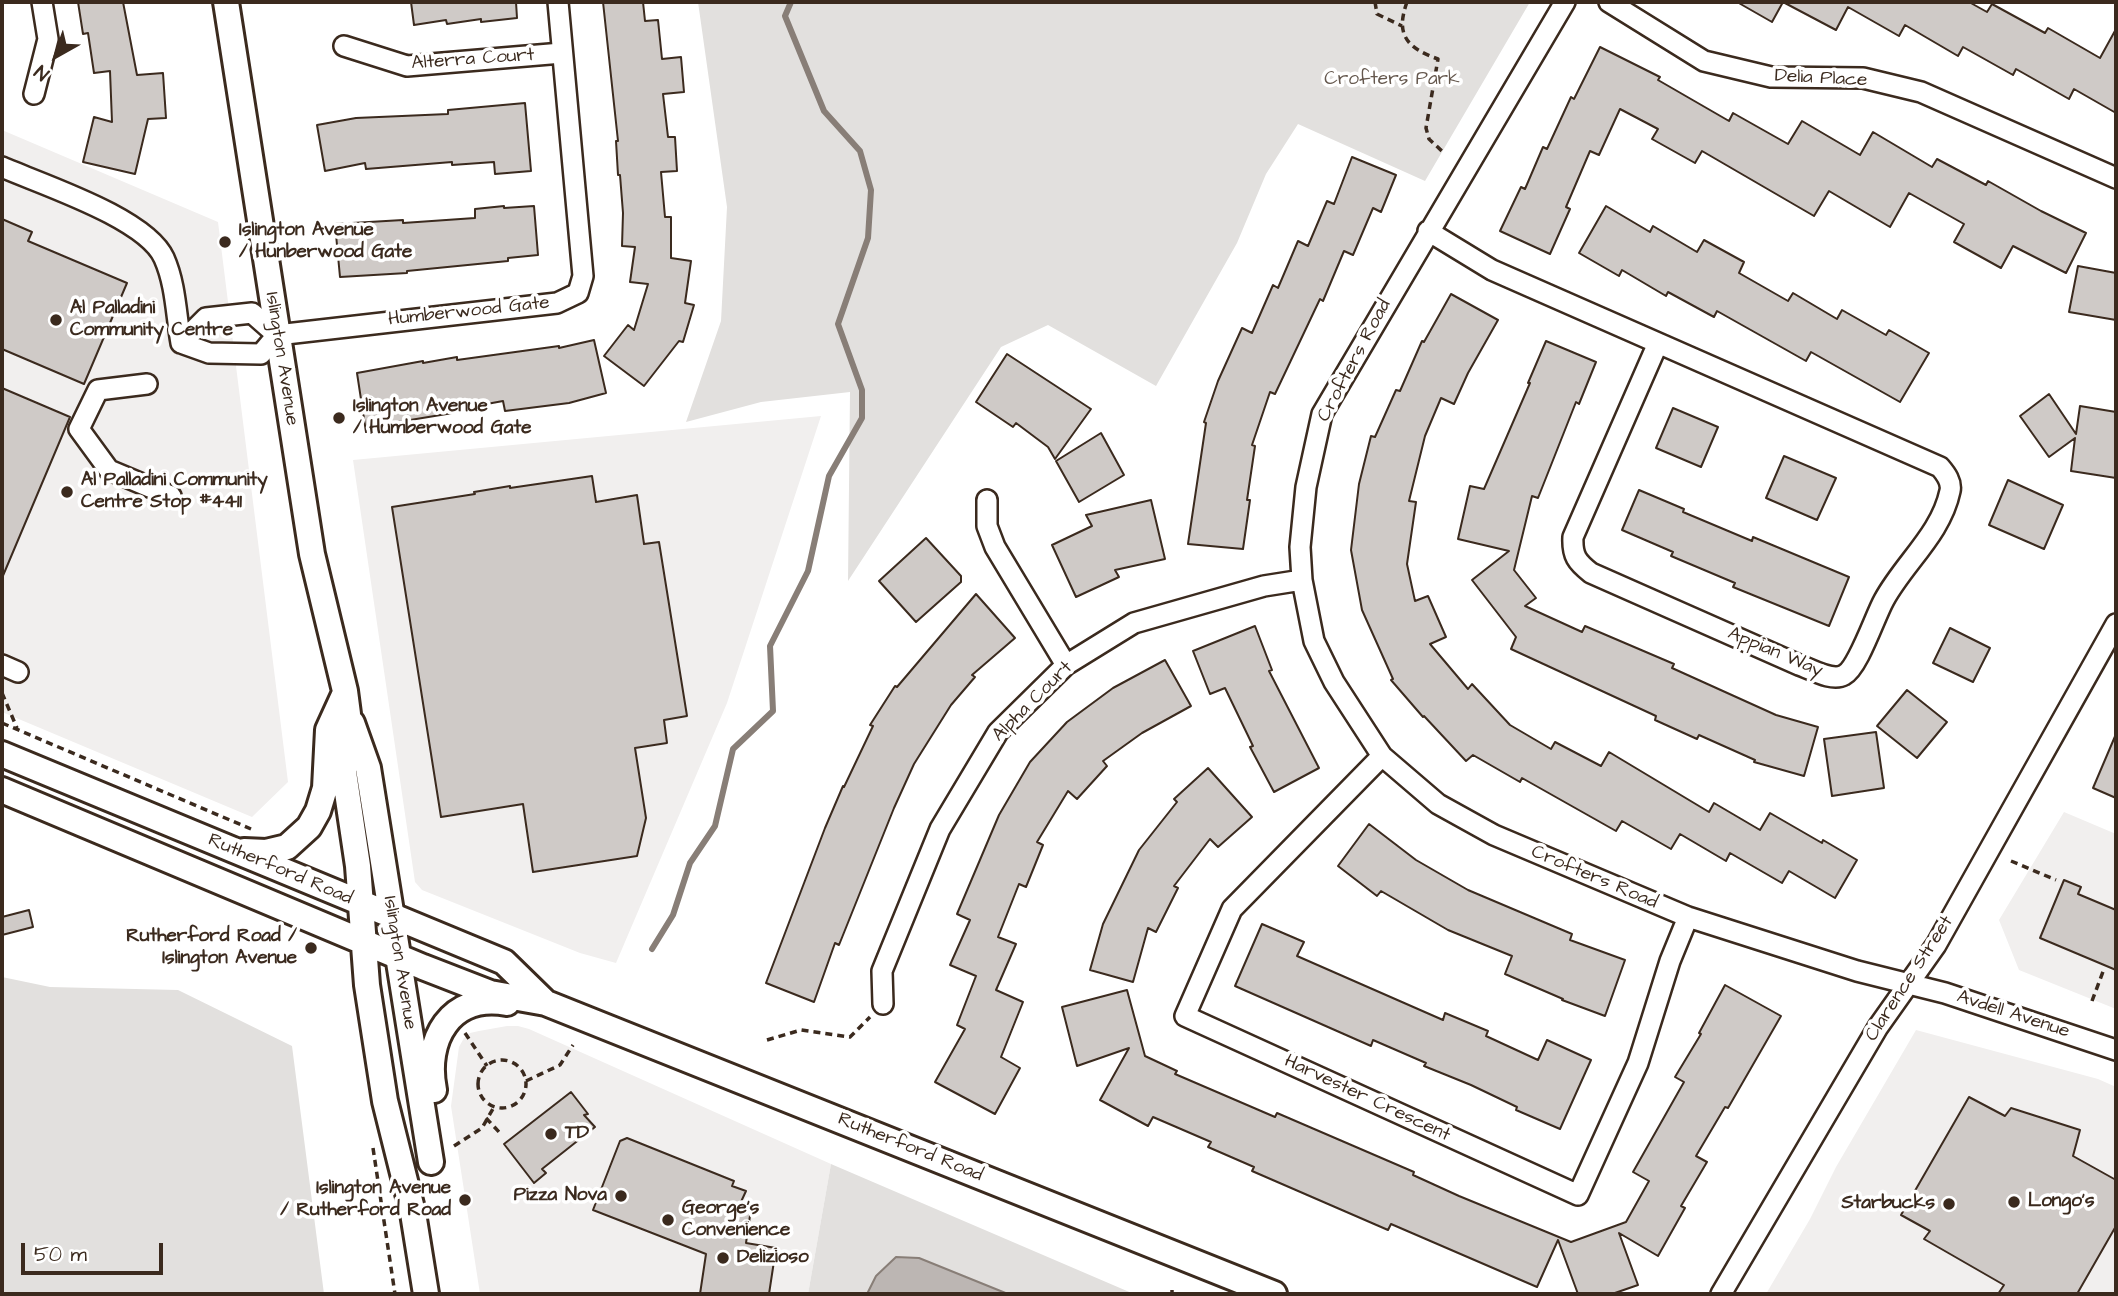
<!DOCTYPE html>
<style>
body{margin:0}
#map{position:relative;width:2118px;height:1296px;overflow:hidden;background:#fff;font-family:"Architects Daughter",sans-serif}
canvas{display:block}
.frame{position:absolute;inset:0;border:4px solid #3b2a1e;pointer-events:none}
.north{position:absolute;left:21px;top:21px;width:70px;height:70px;-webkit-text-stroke:5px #fff;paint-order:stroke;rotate:220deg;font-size:19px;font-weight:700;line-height:28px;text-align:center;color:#3b2a1e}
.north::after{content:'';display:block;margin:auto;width:24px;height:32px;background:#3b2a1e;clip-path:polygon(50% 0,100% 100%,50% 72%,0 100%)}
.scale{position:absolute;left:21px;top:1243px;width:142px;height:32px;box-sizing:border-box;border:4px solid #3b2a1e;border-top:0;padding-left:9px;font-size:21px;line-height:24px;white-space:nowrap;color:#3b2a1e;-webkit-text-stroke:5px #fff;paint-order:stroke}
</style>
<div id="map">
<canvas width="2118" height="1296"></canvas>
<div class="frame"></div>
<div class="north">N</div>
<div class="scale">50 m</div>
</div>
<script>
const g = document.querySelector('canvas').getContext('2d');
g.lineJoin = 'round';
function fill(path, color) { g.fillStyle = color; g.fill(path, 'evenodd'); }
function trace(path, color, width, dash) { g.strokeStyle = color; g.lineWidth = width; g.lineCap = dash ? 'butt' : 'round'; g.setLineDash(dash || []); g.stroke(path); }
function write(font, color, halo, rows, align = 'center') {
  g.font = font + ' "Architects Daughter",sans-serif'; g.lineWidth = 7; g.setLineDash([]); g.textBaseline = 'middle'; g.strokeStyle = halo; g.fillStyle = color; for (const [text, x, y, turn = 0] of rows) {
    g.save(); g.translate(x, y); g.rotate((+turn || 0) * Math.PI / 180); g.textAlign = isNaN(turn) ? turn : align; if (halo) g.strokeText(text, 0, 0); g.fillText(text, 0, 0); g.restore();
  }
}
const built = new Path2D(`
 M2,130l216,92 70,560 -36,35 -250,-105z
 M821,416l-94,287 -111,260 -36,-10 -158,-63 -7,-8 -62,-422z
 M2064,812l52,22v175l-97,-39 -20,-50z
 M507,1026h11l11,3 302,135 -23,130h-328l-29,-188 8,-59 5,-9 6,-5 9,-2z
 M1916,1030l182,49 18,8v207h-350l44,-75 26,-52z`);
const green = new Path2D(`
 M698,2h832l-105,179 -127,-57 -32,50 -29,69 -81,143 -108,-61 -47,22 -153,234 2,-189 -89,10 -75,20 35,-101 6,-114z
 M2,977l48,10 128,3 114,56 32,248h-322z
 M831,1164l303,130h-326z`);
const water = new Path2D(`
 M896,1257l23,1 89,36h-141l9,-18z`);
const stream = new Path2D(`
 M652,949l21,-34 17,-52 25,-37 18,-77 40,-38 -3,-65 38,-75 21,-95 33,-58v-28l-24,-66 30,-86 3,-48 -11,-39 -36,-40 -39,-95 6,-14`);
const building = new Path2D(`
 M78,2h45l14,73 26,-2 3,45 -18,1 -13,55 -52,-12 11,-45 18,5 -2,-51 -16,2 -6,-40 -5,1z
 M411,2h105l1,16 -36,4v-3l-34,5 -1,-4 -32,5z
 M603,2h40l2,19 13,-1 4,39 19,-2 3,35 -21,2 5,43h7l2,34 -16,1 4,45h6v41l20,3 -6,42 9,2 -11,37 -4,-1 -35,45 -40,-30 24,-31 6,5 14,-46 -18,-2 5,-35 -13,-1 1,-33 -3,-38h-2l-2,-34h2z
 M1737,2h232l18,10 5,-8 53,29 3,-5 52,30 16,-29v84l-42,-24 -5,10 -53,-30 -3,6 -50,-28 -5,9 -53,-31 -6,11 -51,-29 -12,23 -53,-28 -11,20z
 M1600,47l60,30 -2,3 71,41 4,-8 55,31 14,-23 58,34 13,-23 59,35 5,-8 49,26 2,-4 53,30 45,22 -20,40 -53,-27 -12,22 -47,-26 10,-18 -55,-31 -19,34 -61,-36 -15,25 -112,-65 -7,12 -43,-24 6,-10 -38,-20 -21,46 -9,-4 -24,56 4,2 -20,45 -50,-23 21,-44 4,2 18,-42 4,2 24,-52 3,2z
 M525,103l6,68 -36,3 -1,-12 -42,3v-3l-86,7 -1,-6 -40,8 -8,-46 39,-7 92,-4v-4z
 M1352,157l44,18 -15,37 -8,-4 -20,47 -9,-4 -21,50 -3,-2 -45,95 -5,-2 -18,53 3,1 -8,54h3l-7,49 -55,-5 18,-121 -2,-1 14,-41 24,-53 10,5 21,-48 5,3 20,-47 10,5 19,-45 7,3z
 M504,206v2l30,-2 4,49 -30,3v3l-101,10v2l-67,4 -5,-53 68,-4v3l72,-5v-9z
 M1606,206l44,26 3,-6 44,26 7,-12 40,22 -5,11 49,28 5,-8 44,26 5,-9 44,25 3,-5 40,23 -29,49 -89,-50 -5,9 -89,-50 -3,6 -46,-25 -2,4 -44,-26 -3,6 -40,-23z
 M2,219l30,13 -4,9 99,42 -43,101 -82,-35z
 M2078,266l38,7v47l-47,-8z
 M1451,294l47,26 -30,53 -14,31 -13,-6 -16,38 -16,65 7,1 -9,62 8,37 13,-5 18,41 -16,7 38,45 4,-5 38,41 41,24 4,-7 46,24 8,-14 100,60 5,-9 46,27 10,-17 52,30 1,-3 34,20 -22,38 -46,-27 -7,12 -52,-30 -4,8 -46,-27 -9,15 -49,-28 -6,10 -94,-53 -2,4 -47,-27 -7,6 -42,-45 -1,1 -32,-37 2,-1 -31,-69 -11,-60 8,-66 12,-48 4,1 21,-47 4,1 22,-50 2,1z
 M594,340l12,53 -37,10 -64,8 -2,-10 -38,7v3l-67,11 1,5 -33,5 -9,-59 66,-12v2l34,-6v3l102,-14v2z
 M1546,341l50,21 -17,42 -3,-2 -38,96 -6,-2 -18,74 22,28 -11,8 57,26 3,-6 89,38 -2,4 104,47 42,12 -14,49 -50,-14 1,-2 -56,-25 -2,4 -42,-19 1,-4 -145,-67 5,-12 -44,-57 37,-29 -51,-12 12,-53 14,3 46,-106h-2z
 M1007,354l84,55 -36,50 -7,-12 -32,-24 -3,4 -37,-25z
 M2,388l68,29 -68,161z
 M2049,394l27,40 4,-28 36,6v66l-45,-7 4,-33 -26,19 -29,-41z
 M1673,408l45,19 -17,40 -45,-19z
 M1101,433l23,42 -45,27 -23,-41z
 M1784,456l52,22 -19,42 -51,-22z
 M592,476l4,26 41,-7 7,49 15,-2 28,174 -23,4 3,23 -32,5 11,70 -9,38 -104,16 -10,-68 -82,13 -49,-310 83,-13 -1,-2 36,-6v2z
 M2008,480l55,25 -19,44 -55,-24z
 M1639,490l45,19 -1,3 69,29 1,-4 96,40 -20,49 -96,-39 2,-4 -64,-27 2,-4 -51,-22z
 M1151,500l14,59 -50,11 4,7 -43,20 -24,-52 40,-19 -6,-11z
 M926,538l35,38v6l-45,40 -37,-41z
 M976,594l39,44 -43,37 3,2 -24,28 -37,59 -20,44 -55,137 -4,-2 -21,59 -48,-19 59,-155 18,-42 1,1 29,-61 -3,-1 25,-39 2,1z
 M1255,626l17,44 -3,1 50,97 -45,24 -24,-45 3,-1 -28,-58 -15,6 -17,-43z
 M1950,628l40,20 -17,34 -40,-19z
 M1165,660l26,46 -49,27 -39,28 4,5 -30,33 -9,-8 -31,51 6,3 -17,42 -7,-3 -21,53 18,7 -20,46 27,12 -22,55 19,11 -25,46 -60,-32 30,-53 -8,-4 19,-49 -26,-11 20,-45 -13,-6 42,-99 31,-53 37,-40 46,-34z
 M1907,690l40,32 -30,36 -40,-32z
 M1876,732l8,56 -52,8 -8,-57z
 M2116,734v64l-23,-10z
 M1208,768l44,49 -34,30 -8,-8 -36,47 4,2 -22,44 -8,-4 -15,54 -43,-12 13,-46 36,-74 38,-48 -3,-3z
 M1369,824l47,36 52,30 104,44 -2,6 55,20 -20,56 -43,-16 1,-1 -58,-25 7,-18 -64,-26 -67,-39 -4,5 -39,-30z
 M2064,880l17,7 -3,7 38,16v60l-76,-32z
 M29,910l4,17 -31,8v-18z
 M1262,924l42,18 -7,14 146,64 2,-7 43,18 -2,5 52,24 9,-20 44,20 -31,69 -44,-19 1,-3 -46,-22 -47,-19 2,-3 -53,-23 -2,6 -136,-60z
 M1725,985l56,31 -53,92 -3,-1 -29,49 11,6 -26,44 4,2 -27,48 -39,-23 19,52 -26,9h-34l-20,-54 -21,47 -146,-63 -3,6 -136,-59 2,-4 -46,-20 3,-5 -58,-25 -5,9 -48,-26 29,-52 -52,18 -15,-59 65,-17 18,66 32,15 -2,3 100,43 2,-4 137,59 -1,3 46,21 112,46 55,-20 23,-41 -16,-9 51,-90 -9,-5 26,-43 -2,-1z
 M571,1092l17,22 -4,1 11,12 -53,42 4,4 -12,10 -30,-39z
 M1969,1097l36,19 6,-8 69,22 -7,26 43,24v46l-39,68h-79l6,-9 -80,-46 6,-8 -29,-16z
 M627,1138l107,43 -2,5 14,5 -6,13 11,5 -5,34 30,5 -7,46h-69l6,-40 -113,-44 27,-69z`);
const path = new Path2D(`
 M1375,2l2,12 25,12
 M1407,2c-12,33 0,46 31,57l-12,69 3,11 15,14
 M1451,2h2
 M2,693l15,35
 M2,723l249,106
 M2011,861l45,19
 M2092,1001l12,-32
 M465,1033l22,33
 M767,1040l34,-10 49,7 20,-20
 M478 1084a24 24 0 1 1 48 0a24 24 0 1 1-48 0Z
 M526,1081l34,-16 13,-20
 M486,1118l13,14
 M454,1146l28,-18 12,-21
 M373,1148l22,146
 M1172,1290v4`);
const minor = new Path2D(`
 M1565,2l-243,412 -16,73 -6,60 2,33 12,61 20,41 48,74 56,48 56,31 194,82 169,54 88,22 171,57
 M1609,2l95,59 67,16 92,1 58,14 195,86
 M344,46l63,20 155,-13
 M34,94l14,-55 -6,-37
 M2,167c41,18 144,51 162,91 12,27 12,57 17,85
 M1428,231l64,39 166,73
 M277,335l280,-32 21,-10 5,-17 -25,-274
 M181,343l25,-25 46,-5 25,22
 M181,343l28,10 52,1 16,-19
 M1658,343l282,124c6,7 12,15 10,24 -9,43 -46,72 -66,109 -9,16 -26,68 -40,75 -12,7 -33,-6 -45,-10l-208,-92c-14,-11 -19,-17 -18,-36z
 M147,384l-49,6 -19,39 30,41 62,26
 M987,500v26l8,21 71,118
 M2,665l16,7
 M1382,756l-150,153 -47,107 393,179 60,-132 32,-102 18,-44
 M883,1004l-1,-33 58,-142 58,-97 68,-67 68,-42 130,-37 38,-6
 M1721,1294l157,-267 58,-82 180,-321`);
const major = new Path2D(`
 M226,2l86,552 33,137 3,23 -4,58 14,94 9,119 18,116 28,112 13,81
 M352,723l16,45 63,394
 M2,754l502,208 42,41
 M2,790l421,177 67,26 56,10 728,291
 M244,851l22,1 21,-5 22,-20 9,-16 7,-23 3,-58 16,-35
 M434,1090c-10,-50 16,-97 73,-87`);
const markers = [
 [225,242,7,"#3b2a1e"],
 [56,320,7,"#3b2a1e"],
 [339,418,7,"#3b2a1e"],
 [67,492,7,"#3b2a1e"],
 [311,948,7,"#3b2a1e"],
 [551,1134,7,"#3b2a1e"],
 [621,1196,7,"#3b2a1e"],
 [465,1200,7,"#3b2a1e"],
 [2014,1202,7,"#3b2a1e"],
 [1949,1204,7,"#3b2a1e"],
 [668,1220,7,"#3b2a1e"],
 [723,1258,7,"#3b2a1e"]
];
const streetNames = [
 ["Alterra Court",473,60,-4],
 ["Delia Place",1821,79,3],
 ["Humberwood Gate",469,312,-6],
 ["Islington Avenue",281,359,81],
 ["Crofters Road",1355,361,-62],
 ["Appian Way",1775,653,23],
 ["Alpha Court",1033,702,-45],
 ["Rutherford Road",280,870,23],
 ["Crofters Road",1594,878,23],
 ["Islington Avenue",399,963,81],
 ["Clarence Street",1910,979,-57],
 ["Avdell Avenue",2013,1015,18],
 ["Harvester Crescent",1367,1099,25],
 ["Rutherford Road",910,1148,22]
];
const parkNames = [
 ["Crofters Park",1392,80]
];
const poiNames = [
 ["Islington Avenue",239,231],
 ["/ Hunberwood Gate",239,253],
 ["Al Palladini",70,309],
 ["Community Centre",70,331],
 ["Islington Avenue",353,407],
 ["/ Humberwood Gate",353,429],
 ["Al Palladini Community",81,481],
 ["Centre Stop #4411",81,503],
 ["Rutherford Road /",297,937,"right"],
 ["Islington Avenue",297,959,"right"],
 ["TD",565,1134],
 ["Islington Avenue",451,1189,"right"],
 ["/ Rutherford Road",451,1211,"right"],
 ["Pizza Nova",607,1196,"right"],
 ["Longo's",2028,1202],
 ["Starbucks",1935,1204,"right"],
 ["George's",682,1209],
 ["Convenience",682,1231],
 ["Delizioso",737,1258]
];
fill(built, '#f1efee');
fill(green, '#e2e0de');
fill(water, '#bcb6b3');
trace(water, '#887e77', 2);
trace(stream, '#887e77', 6);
fill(building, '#cfcac7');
trace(building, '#3b2a1e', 2);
trace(minor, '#3b2a1e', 24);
trace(major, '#3b2a1e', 30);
trace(path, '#3b2a1e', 3.5, [7, 5]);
trace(minor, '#fff', 19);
trace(major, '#fff', 24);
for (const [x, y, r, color] of markers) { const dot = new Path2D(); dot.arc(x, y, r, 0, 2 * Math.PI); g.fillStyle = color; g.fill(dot); trace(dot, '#fff', 2.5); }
write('19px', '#3b2a1e', '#fff', streetNames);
write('19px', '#65584e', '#fff', parkNames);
write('bold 19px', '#3b2a1e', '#fff', poiNames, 'left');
</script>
